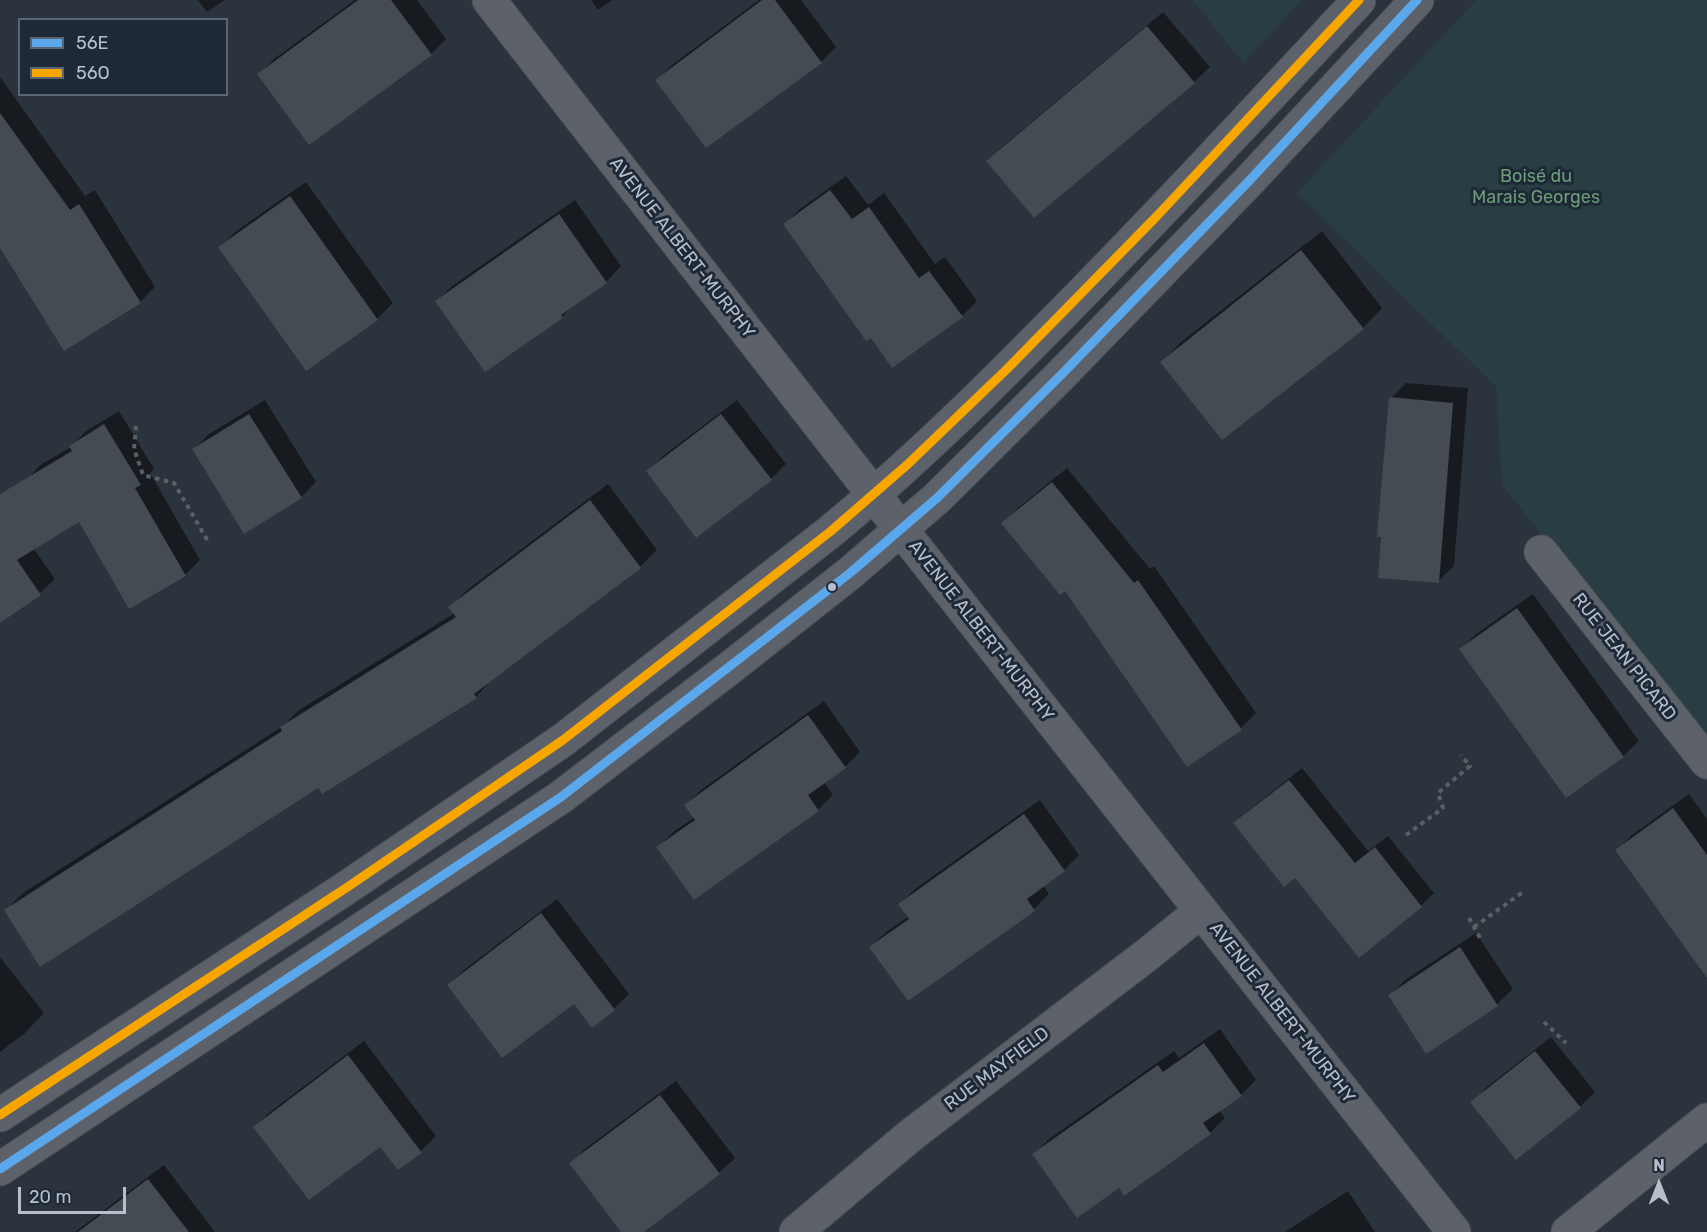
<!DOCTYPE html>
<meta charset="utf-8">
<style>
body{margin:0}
#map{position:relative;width:1707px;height:1232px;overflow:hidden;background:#2b333c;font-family:Rubik,sans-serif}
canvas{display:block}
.legend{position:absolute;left:18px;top:18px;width:210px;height:78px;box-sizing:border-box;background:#1e2937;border:2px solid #5b6573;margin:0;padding:8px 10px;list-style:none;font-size:18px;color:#b7bfcc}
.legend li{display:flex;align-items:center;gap:12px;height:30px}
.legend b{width:30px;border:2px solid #5b6573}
.north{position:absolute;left:1629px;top:1154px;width:60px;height:60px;-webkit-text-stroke:4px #1e2937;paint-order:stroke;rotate:0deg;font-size:16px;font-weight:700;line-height:24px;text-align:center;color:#b7bfcc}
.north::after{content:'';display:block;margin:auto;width:21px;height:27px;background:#b7bfcc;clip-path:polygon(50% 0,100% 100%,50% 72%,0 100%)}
.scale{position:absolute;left:18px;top:1187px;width:108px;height:27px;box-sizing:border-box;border:3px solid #b7bfcc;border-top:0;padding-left:8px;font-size:18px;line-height:21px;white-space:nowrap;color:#b7bfcc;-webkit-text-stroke:4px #1e2937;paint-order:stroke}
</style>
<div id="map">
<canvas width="1707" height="1232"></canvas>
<ul class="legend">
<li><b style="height:8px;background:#5aa8eb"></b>56E</li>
<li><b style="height:8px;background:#f7a600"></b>56O</li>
</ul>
<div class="north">N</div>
<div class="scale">20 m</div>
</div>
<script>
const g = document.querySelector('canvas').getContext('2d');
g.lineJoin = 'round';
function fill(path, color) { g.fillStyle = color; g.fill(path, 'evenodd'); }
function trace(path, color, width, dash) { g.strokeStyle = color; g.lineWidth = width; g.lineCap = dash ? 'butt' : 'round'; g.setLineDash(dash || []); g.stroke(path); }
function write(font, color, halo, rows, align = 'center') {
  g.font = font + ' Rubik,sans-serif'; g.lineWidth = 6; g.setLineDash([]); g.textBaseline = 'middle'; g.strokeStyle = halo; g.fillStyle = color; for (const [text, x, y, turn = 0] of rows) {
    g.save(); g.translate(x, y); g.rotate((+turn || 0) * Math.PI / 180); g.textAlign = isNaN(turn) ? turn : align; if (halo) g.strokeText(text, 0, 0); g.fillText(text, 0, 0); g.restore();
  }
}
const green = new Path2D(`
 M1193,0h109l-59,63z
 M1476,0h231v741l-205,-256 -6,-98 -199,-194z`);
const shadow = new Path2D(`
 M198,0h27l-18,12z
 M355,0h62l29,39 -15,15 -172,20 15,-15z
 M591,0h21l-14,10z
 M759,0h42l35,47 -15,15 -164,18 15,-15z
 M1163,12l47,55 -16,15 -160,134 -46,-55 15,-15z
 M0,77l85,119 10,-6 60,97 -15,15 -140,-57z
 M846,176l22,29 16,-12 51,71 10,-7 32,44 -15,15 -177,-92 15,-15z
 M306,182l87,121 -16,16 -71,49 -86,-121 15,-15z
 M575,200l46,66 -15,16 -31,21 -13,14 -125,-16 15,-15z
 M1322,231l60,77 -19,20 -201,34 19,-20z
 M1406,383l62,5 -14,178 -16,15 -47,-183z
 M265,400l51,82 -15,15 -108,-47 16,-16z
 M737,400l49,64 -15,15 -123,-7 15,-16z
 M119,411l35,58 -4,4 50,87 -15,15 -106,-55 -46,28 22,31 -15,14 -40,28v-110l40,-46 31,-18 15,-16z
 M1067,468l83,101 4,-3 102,147 -15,15 -53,37 -123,-176 -62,-66 15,-15z
 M608,484l49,66 -17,17 -148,112 -16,18 -157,89 -313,124 17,-17 260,-167 16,-16 156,-97 -5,-6 17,-17z
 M1533,594l106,147 -16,15 -57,40 -105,-147 15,-15z
 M824,701l36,51 -15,15 -21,15 9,13 -15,15 -160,37 15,-15 22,-15 -9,-12 15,-15z
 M1302,768l66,83 20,-15 46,57 -13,13 -62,50 -64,-80 -60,-52 13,-13z
 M1689,794l18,25v156l-90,-125 15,-15z
 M1040,800l39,55 -15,15 -21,15 6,9 -15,15 -126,90 -37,-52 15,-15 23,-16 -9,-12 15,-15z
 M557,899l72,95 -15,15 -165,-24 15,-15z
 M1476,933l37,56 -16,15 -71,48 -36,-57 15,-15z
 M0,957l44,56 -19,20 -25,19z
 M1220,1029l36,51 -15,15 -22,15 6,8 -15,15 -91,53 -85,-32 15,-15 125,-88 5,7z
 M1551,1037l44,55 -15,15 -108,-5 15,-15z
 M364,1041l72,95 -15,15 -166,-24 15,-15z
 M676,1081l59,77 -16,15 -78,59h-18l-52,-68 15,-16z
 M164,1165l51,67h-140z
 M1348,1191l27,41h-90z`);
const building = new Path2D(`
 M358,0h33l41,55 -123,90 -52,-71z
 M762,0h13l47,63 -116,85 -51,-68z
 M1147,26l48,57 -161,135 -48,-57z
 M0,113l70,97 9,-6 62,99 -77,48 -64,-103z
 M830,190l22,29 17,-12 50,71 10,-7 34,46 -71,51 -21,-30 -5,3 -83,-117z
 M290,196l88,124 -72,51 -88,-124z
 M559,214l48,69 -46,32 2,3 -78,54 -50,-71z
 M1301,250l63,79 -142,111 -62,-78z
 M1389,397l64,6 -14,180 -61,-5 3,-41h-4z
 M249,414l53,84 -58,36 -52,-85z
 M721,414l51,66 -76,58 -50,-67z
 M104,424l37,61 -6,3 51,88 -57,33 -50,-87 -62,38 24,35 -41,28v-129l72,-43 -3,-5z
 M1052,482l82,101 4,-3 104,150 -55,37 -122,-176 -5,4 -59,-72z
 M590,500l51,68 -167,126 3,4 -155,96 -4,-6 -278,179 -36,-57 278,-179 -2,-4 176,-110 -8,-10z
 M1517,608l107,149 -58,41 -107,-149z
 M808,715l38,53 -38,27 11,16 -125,89 -38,-53 39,-27 -11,-15z
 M1289,780l66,83 20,-16 47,60 -63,51 -64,-80 -11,9 -51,-64z
 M1673,808l34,47v123l-92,-128z
 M1024,814l41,57 -38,28 8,12 -127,90 -39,-54 40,-28 -11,-15z
 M541,913l74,97 -23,18 -18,-24 -72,54 -55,-73z
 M1460,947l38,59 -72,48 -38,-59z
 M1204,1043l38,53 -39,27 8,11 -87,62 -5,-8 -42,30 -45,-64 126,-89 5,7z
 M1535,1051l46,57 -65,52 -46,-58z
 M348,1055l74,98 -24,17 -18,-23 -71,53 -56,-73z
 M660,1095l60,79 -76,58h-23l-52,-69z
 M148,1179l41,53h-111z`);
const path = new Path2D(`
 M136,426l-2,23 9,26 31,8 35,60
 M1406,835l37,-27 -5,-15 32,-27 -9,-11
 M1469,918l11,20
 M1474,927l49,-35
 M1544,1022l22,21`);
const minor = new Path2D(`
 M489,0l385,495 580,737
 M1541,552l166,210
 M0,1115l349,-229 214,-146 268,-209c70,-58 136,-121 200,-186 112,-112 220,-229 328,-345
 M0,1169l561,-372 170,-130 119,-94 87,-75 125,-124 187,-193 168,-181
 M796,1232l115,-97 237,-181 53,-43
 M1568,1232l139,-112`);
const bus1 = new Path2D(`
 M0,1169l561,-372 289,-224 87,-75 125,-124 187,-193 168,-181`);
const bus2 = new Path2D(`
 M0,1115l349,-229 214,-146 268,-209 77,-67 99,-95 149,-152 203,-217`);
const markers = [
 [832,587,5,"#b7bfcc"]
];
const parkNames = [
 ["Boisé du",1536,177],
 ["Marais Georges",1536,198]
];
const streetNames = [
 ["AVENUE ALBERT-MURPHY",682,248,52],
 ["AVENUE ALBERT-MURPHY",981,631,52],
 ["RUE JEAN PICARD",1624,657,52],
 ["AVENUE ALBERT-MURPHY",1282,1013,52],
 ["RUE MAYFIELD",997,1069,-37]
];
fill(green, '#283e42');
fill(shadow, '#0007');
fill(building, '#444b52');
trace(minor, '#4a4f56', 35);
trace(path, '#5a6066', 4, [4.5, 4.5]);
trace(minor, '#5d6169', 33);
trace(bus1, '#5aa8eb', 9);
trace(bus2, '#f7a600', 9);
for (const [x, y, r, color] of markers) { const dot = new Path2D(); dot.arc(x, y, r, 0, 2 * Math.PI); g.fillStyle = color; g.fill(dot); trace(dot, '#1e2937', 2); }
write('18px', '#6d9d78', '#1e2937', parkNames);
write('18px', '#b7bfcc', '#1e2937', streetNames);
</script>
